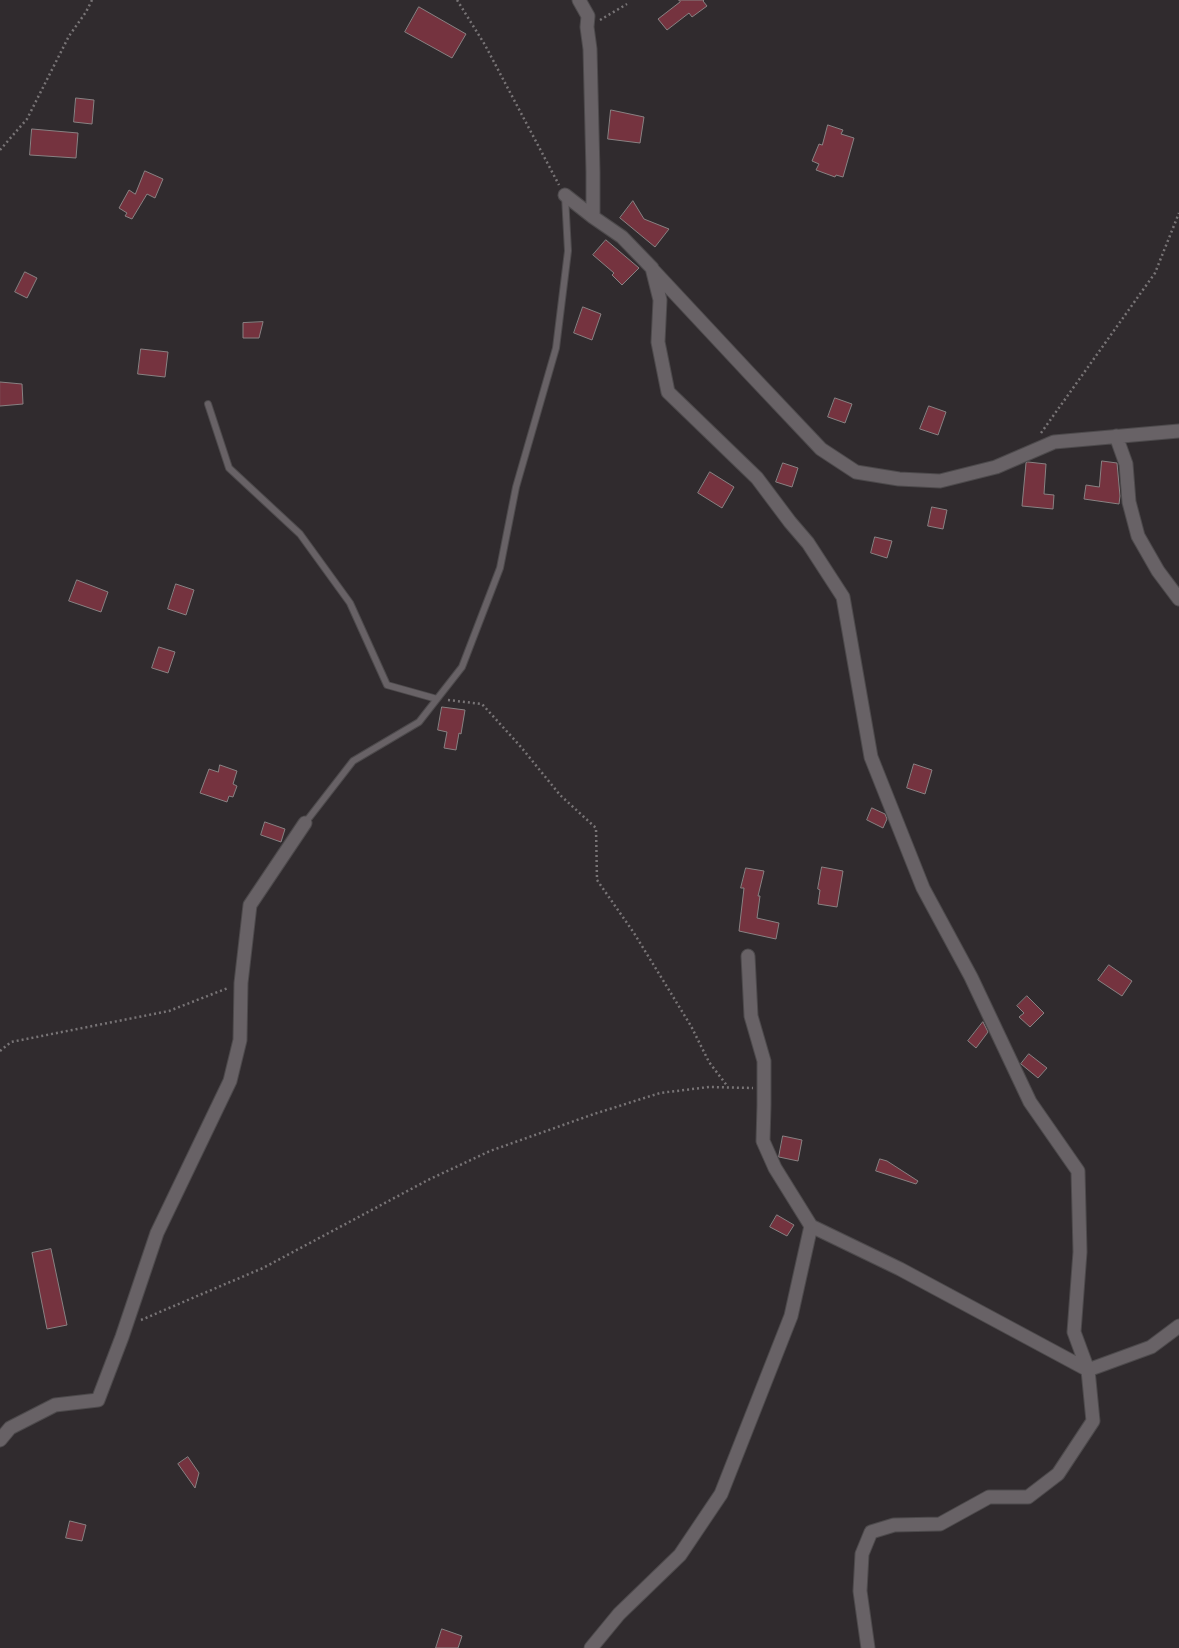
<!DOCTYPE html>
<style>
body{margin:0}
canvas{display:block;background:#302b2e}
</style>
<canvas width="1179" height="1648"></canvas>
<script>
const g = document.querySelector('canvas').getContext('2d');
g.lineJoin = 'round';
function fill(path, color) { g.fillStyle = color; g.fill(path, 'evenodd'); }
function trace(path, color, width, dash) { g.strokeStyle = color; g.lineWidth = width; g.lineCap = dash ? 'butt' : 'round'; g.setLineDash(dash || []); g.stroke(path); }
const building = new Path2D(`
 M679,0h25l-1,1 4,5 -15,11 -3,-4 -22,17 -9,-11 22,-17z
 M419,7l47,27 -14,24 -47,-26z
 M76,98l18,2 -2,24 -18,-2z
 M611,110l33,7 -4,26 -32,-4z
 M828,125l15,5 -2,4 13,4 -11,39 -7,-2 -1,2 -19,-7 3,-6 -7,-3 7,-17 3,1z
 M32,129l46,4 -2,25 -46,-3z
 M145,171l18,8 -8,19 -8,-4 -15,25 -7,-3 2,-3 -8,-5 10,-18 6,4z
 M633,201l11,18 25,10 -14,18 -35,-29z
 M606,240l33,28 -17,17 -10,-10 2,-2 -21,-18z
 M25,272l12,6 -10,20 -12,-6z
 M583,307l18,7 -9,26 -18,-7z
 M263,322l-4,16h-16v-15z
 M141,349l27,3 -3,25 -27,-3z
 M0,382l22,2 1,20 -23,2z
 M835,398l17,6 -7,19 -17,-6z
 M929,406l17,6 -8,23 -18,-6z
 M1102,461l15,2 3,33 -1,8 -35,-5 2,-14 13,2z
 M1028,462l18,2 -2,30 10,1 -1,14 -31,-3 4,-43z
 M783,463l15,5 -6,19 -16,-5z
 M710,472l24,15 -12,21 -24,-15z
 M932,507l15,3 -4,19 -15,-3z
 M875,537l17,4 -5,17 -16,-5z
 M77,580l31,12 -7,20 -32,-11z
 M176,584l18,6 -8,25 -18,-6z
 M159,647l16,5 -7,21 -16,-5z
 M442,707l23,3 -4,24 -2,-1 -3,17 -12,-2 3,-16 -9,-2z
 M914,764l18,6 -7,24 -18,-6z
 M220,765l17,6 -4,13 4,2 -4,11 -4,-1 -2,6 -27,-9 9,-24 9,3z
 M872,808l13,6 2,5 -4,9 -16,-8z
 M265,822l20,7 -4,13 -20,-7z
 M822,867l21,4 -6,36 -19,-3 2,-14 -2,-1z
 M746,868l18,3 -6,25h2l-3,22 22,5 -3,16 -37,-8 5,-43h-3z
 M1109,965l23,16 -10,15 -24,-16z
 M1027,996l17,17 -14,14 -11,-10 5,-4 -7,-7z
 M983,1022l5,10 -12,16 -8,-7z
 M1029,1054l18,14 -9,10 -17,-14z
 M783,1136l19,4 -4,21 -19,-4z
 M880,1159l7,2 31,20 -2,3 -40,-13z
 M777,1215l17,10 -7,11 -17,-9z
 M51,1249l16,76 -20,4 -15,-76z
 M188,1457l11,16 -4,15 -17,-24z
 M70,1521l16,4 -4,16 -16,-3z
 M442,1629l20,7 -4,12h-22z`);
const path = new Path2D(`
 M457,0l28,45 74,140
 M600,20l27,-16
 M0,150l27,-31 42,-83 17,-24 6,-12
 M1041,433l114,-160 24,-60
 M448,700l34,4 39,43 39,48 36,33 1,52 37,53 57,93 18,36 19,25
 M0,1051l11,-9 158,-31 59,-23
 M141,1320l122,-52 165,-88 62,-29 104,-37 66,-21 49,-6 44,1`);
const service = new Path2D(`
 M208,404l21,64 71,66 50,69 37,82 50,14
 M305,823l48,-62 66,-39 43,-55 38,-99 16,-81 40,-139 12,-97 -3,-55`);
const minor = new Path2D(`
 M579,0l9,16 -1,11 3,22 3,123v45
 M565,195l28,22 29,20 30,31 8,32 -2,42 10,50 89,86 33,44 18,21 35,54 28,160 52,131 48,89 59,125 48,69 2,81 -6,80 14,38 -188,-101 -89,-43 -20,90 -70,178 -41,61 -61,59 -28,34
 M653,270l98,105 70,74 35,23 43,7 41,2 56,-14 58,-25 125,-11
 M1116,436l10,28 3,38 9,34 20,35 21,28
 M748,956l3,60 13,45v44l-1,36 12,27 36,58
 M0,1440l10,-12 45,-23 43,-5 24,-63 35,-104 73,-152 10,-41 1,-57 9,-78 55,-82
 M868,1648l-8,-57 2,-37 9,-22 23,-7 46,-1 49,-27h39l30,-23 35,-53 -5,-51 63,-23 28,-21`);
fill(building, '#75333f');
trace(building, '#888182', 1);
trace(service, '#4d4a4c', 8);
trace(minor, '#4d4a4c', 15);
trace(path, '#787476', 2.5, [2, 3]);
trace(service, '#686266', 6);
trace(minor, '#686266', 13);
</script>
